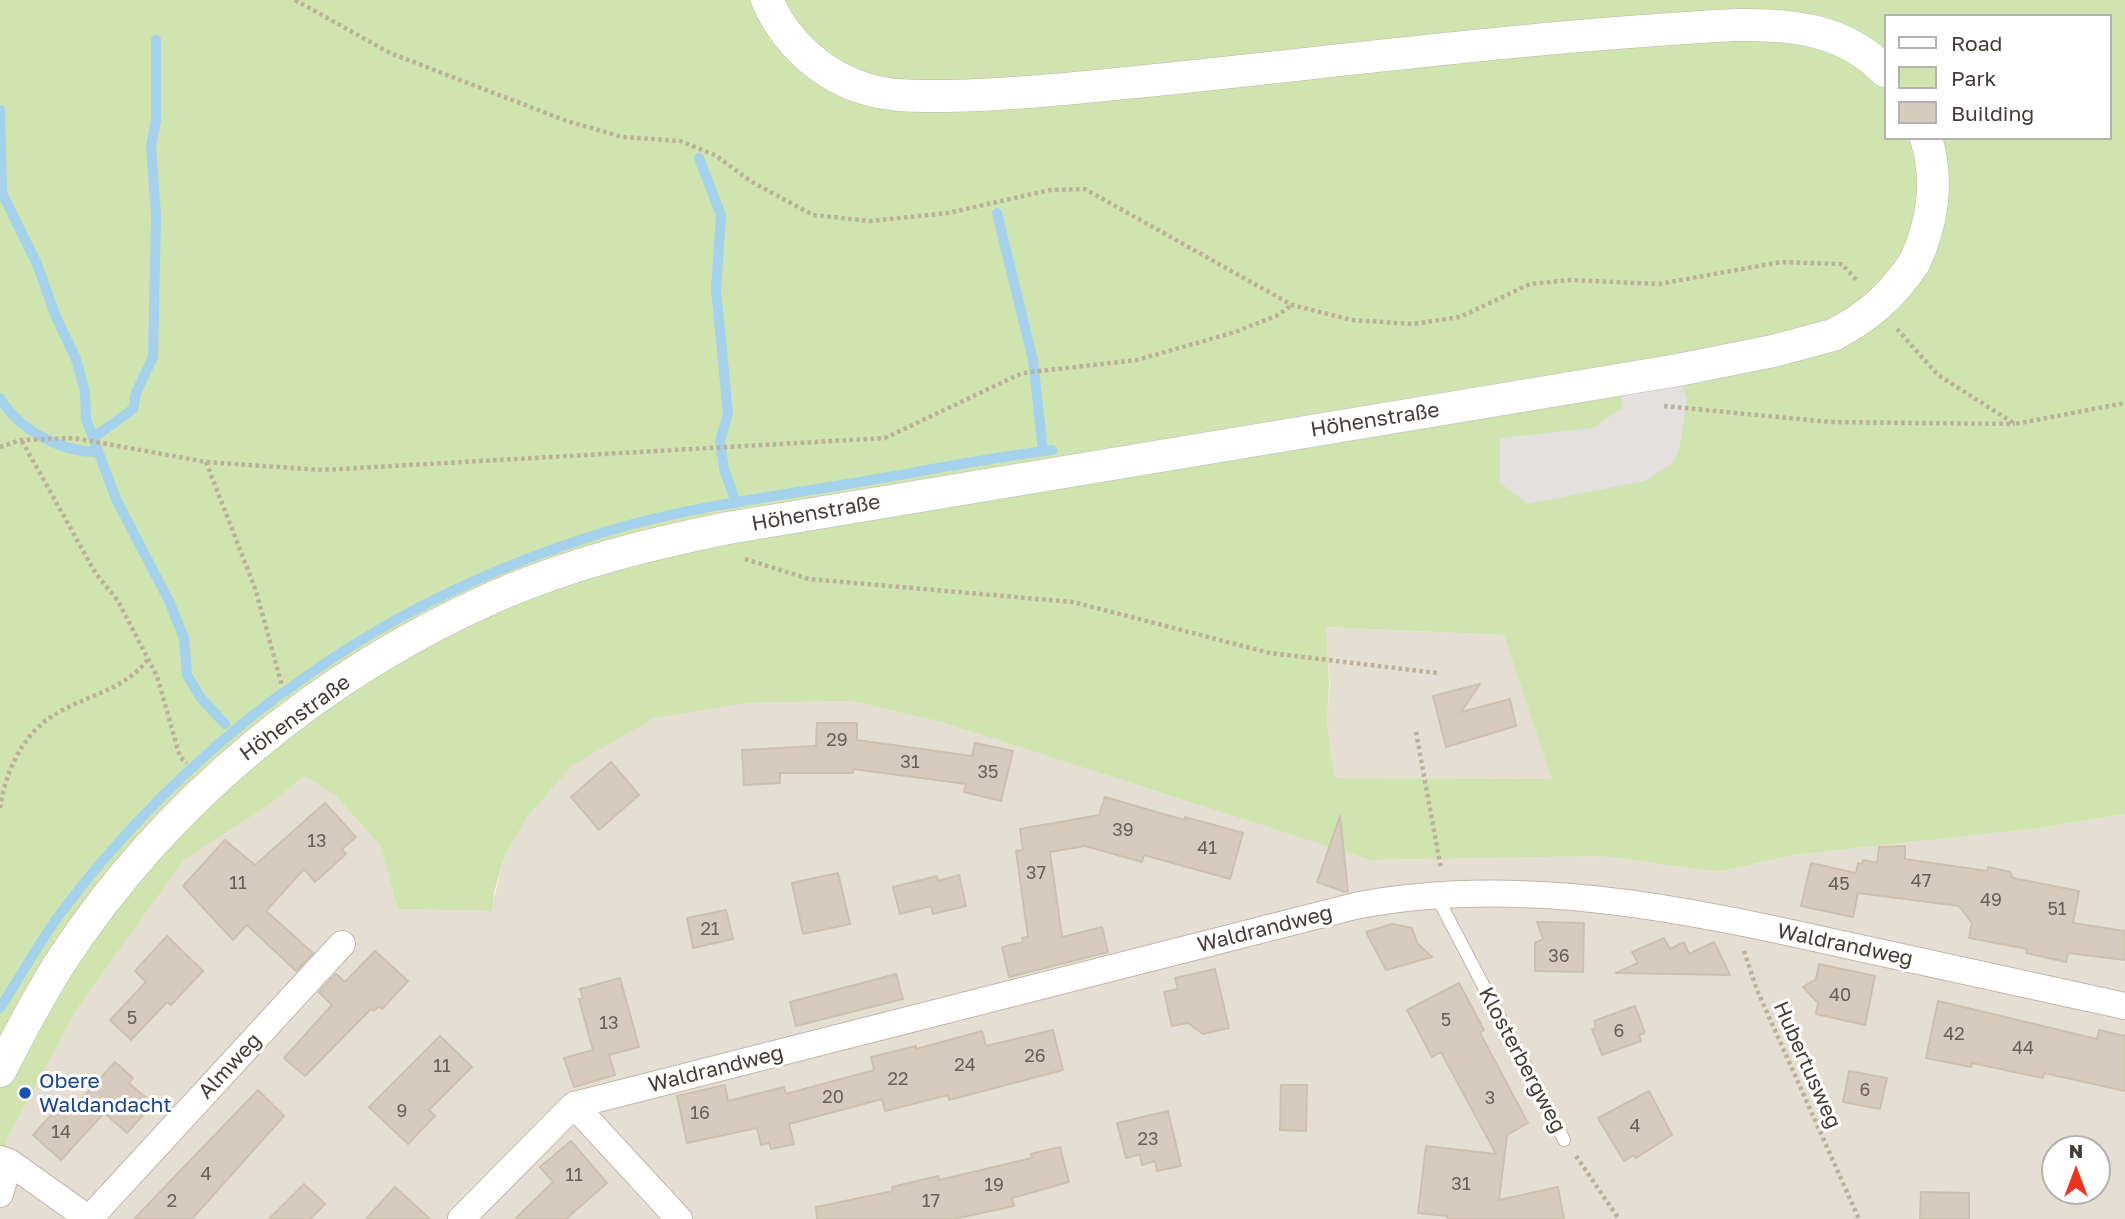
<!DOCTYPE html>
<meta charset="utf-8">
<style>
body{margin:0}
#map{position:relative;width:2125px;height:1219px;overflow:hidden;background:#f2ede5;font-family:"Golos Text",sans-serif}
canvas{display:block}
.legend{position:absolute;left:1884px;top:14px;width:228px;height:126px;box-sizing:border-box;background:#fff;border:2px solid #b4b1ae;margin:0;padding:9px 12px;list-style:none;font-size:21px;color:#443d35}
.legend li{display:flex;align-items:center;gap:14px;height:35px}
.legend b{width:35px;border:2px solid #b4b1ae}
.north{position:absolute;left:2041px;top:1135px;width:70px;height:70px;box-sizing:border-box;background:#fff;border:2px solid #b4b1ae;border-radius:50%;rotate:0deg;font-size:19px;font-weight:700;line-height:28px;text-align:center;color:#443d35}
.north::after{content:'';display:block;margin:auto;width:24px;height:32px;background:#f0331e;clip-path:polygon(50% 0,100% 100%,50% 72%,0 100%)}
</style>
<div id="map">
<canvas width="2125" height="1219"></canvas>
<ul class="legend">
<li><b style="height:9px;background:#fff"></b>Road</li>
<li><b style="height:19px;background:#cfe4af"></b>Park</li>
<li><b style="height:19px;background:#d6cbbe"></b>Building</li>
</ul>
<div class="north">N</div>
</div>
<script>
const g = document.querySelector('canvas').getContext('2d');
g.lineJoin = 'round';
function fill(path, color) { g.fillStyle = color; g.fill(path, 'evenodd'); }
function trace(path, color, width, dash) { g.strokeStyle = color; g.lineWidth = width; g.lineCap = dash ? 'butt' : 'round'; g.setLineDash(dash || []); g.stroke(path); }
function write(font, color, halo, rows, align = 'center') {
  g.font = font + ' "Golos Text",sans-serif'; g.lineWidth = 6; g.setLineDash([]); g.textBaseline = 'middle'; g.strokeStyle = halo; g.fillStyle = color; for (const [text, x, y, turn = 0] of rows) {
    g.save(); g.translate(x, y); g.rotate((+turn || 0) * Math.PI / 180); g.textAlign = isNaN(turn) ? turn : align; if (halo) g.strokeText(text, 0, 0); g.fillText(text, 0, 0); g.restore();
  }
}
const residential = new Path2D(`
 M1325,627l179,8 49,144 -218,-1 -8,-56 3,-39z
 M852,701l89,21 429,138 233,-4 115,16 75,-17 247,-27 85,-14v405h-2125v-52l7,-28 70,-130 107,-149 85,-55 35,-29 31,19 45,50 18,64 93,2 14,-56 22,-38 46,-52 80,-47 94,-15zM2055,1149h42v42h-42z`);
const green = new Path2D(`
 M0,0h2125v814l-85,14 -247,27 -75,17 -115,-16 -233,4 -429,-138 -89,-21 -105,2 -93,15 -81,47 -46,52 -22,38 -11,37 -2,19 -94,-2 -18,-64 -45,-50 -31,-19 -35,29 -85,55 -107,149 -70,130 -7,28zM1885,16h224v122h-224zM1326,627l178,8 48,144 -217,-1 -8,-55 2,-41z`);
const parking = new Path2D(`
 M1678,370l9,29 -7,47 -6,16 -29,19 -117,23 -28,-21v-45l93,-10 29,-20 -2,-29z`);
const stream = new Path2D(`
 M0,110l2,83 35,71 19,53 20,42 9,33 1,27 30,80 53,102 15,37 3,37 14,23 24,26
 M699,158l22,57 -5,75 12,123 -8,28 4,28 12,34
 M997,213l36,147 10,91
 M0,398c19,32 60,54 98,54
 M93,438l40,-29 3,-16 17,-36 3,-142 -5,-69 5,-26v-80
 M286,691c97,-73 207,-125 322,-160 79,-24 164,-34 245,-48 66,-11 133,-25 199,-33
 M0,1008c19,-30 37,-61 57,-90 62,-84 141,-163 225,-225`);
const building = new Path2D(`
 M1480,684l-19,28 49,-13 6,27 -70,21 -13,-51z
 M817,723h40v17l115,16 3,-13 38,8 -12,50 -37,-9 2,-8 -113,-15v4h-73v10l-36,2 -2,-35 74,-4z
 M611,762l28,33 -40,35 -28,-33z
 M1105,797l79,23 1,-3 58,16 -13,46 -86,-24 -2,7 -57,-16 -35,6 12,85 40,-10 6,25 -99,25 -7,-30 21,-5 -1,-4 6,-1 -12,-86 7,-1 -3,-21 79,-14z
 M325,803l31,34 -14,12 4,5 -31,28 -11,-13 -38,42 47,42 -17,18 -49,-46 -14,15 -50,-54 42,-46 30,25z
 M1340,816l8,75 -3,1 -28,-10z
 M1905,846v13l82,12 1,-4 22,5 3,6 66,13 -6,32 52,8v29l-57,-7 -2,9 -40,-9 1,-4 -58,-11 3,-15 -13,-17 -101,-13 -5,24 -52,-11 10,-43 45,10 2,-10 4,1 1,-4 14,3 2,-16z
 M838,873l12,51 -47,10 -11,-51z
 M959,875l7,31 -33,8 -2,-8 -31,8 -7,-27 44,-11 1,5z
 M726,910l7,29 -40,9 -6,-30z
 M1537,922l47,1 -1,49 -48,-1v-28l8,-4z
 M1392,924l20,4 5,15 15,14 -46,13 -20,-38z
 M167,936l36,35 -32,34 -4,-3 -36,38 -21,-20 36,-38 -11,-11z
 M1664,938l6,11 14,-7 5,12 25,-12 16,33 -114,-2 22,-10 -6,-11z
 M375,951l33,30 -26,28 -3,-3 -5,5 -3,-2 -66,67 -21,-18 48,-53 -13,-13 17,-18 9,8z
 M1819,964l56,12 -10,49 -49,-11 2,-11 -15,-16 13,-8z
 M1215,969l14,59 -26,6 -15,-11 -16,3 -8,-34 14,-3 -3,-11z
 M896,974l7,25 -107,27 -6,-24z
 M620,978l19,69 -30,8 6,20 -41,12 -10,-29 29,-8 -14,-51 4,-1 -3,-9z
 M1459,983l25,47 -4,3 48,90 -21,12 -8,65 59,-13 6,32h-117v-3l-29,-3 8,-67 70,8 -55,-102 -9,5 -25,-47z
 M1938,1001l159,38 2,-9 26,6v55l-81,-18 -1,5 -71,-15 -1,4 -45,-9z
 M1635,1006l10,27 -6,2 2,6 -39,14 -10,-26 4,-1 -2,-7z
 M1053,1030l10,40 -114,30 -1,-5 -63,16 -3,-12 -93,25 5,20 -23,5 -2,-6 -8,2 -4,-17 -70,15 -10,-47 48,-11 3,16 56,-14 2,7 88,-24 -3,-13 45,-11v3l66,-18 4,15z
 M440,1036l32,31 -43,43 6,6 -27,28 -39,-37z
 M115,1062l18,16 -4,5 24,21 -26,29 -23,-20 -43,47 -28,-25 28,-31 9,8z
 M1849,1071l38,7 -7,31 -37,-7z
 M1281,1085h26l-1,46 -26,-1z
 M258,1090l26,26 -92,103h-58z
 M1649,1091l23,44 -36,23 -2,-3 -10,6 -26,-43z
 M1168,1111l13,55 -24,5 -2,-10 -13,4 -2,-11 -14,4 -9,-35z
 M571,1141l36,42 -41,36h-51l38,-37 -13,-15z
 M1060,1147l9,35 -57,16 2,8 -60,13h-137l-1,-12 77,-16 -1,-4 46,-11 1,4 93,-22 -1,-4z
 M304,1184l21,20 -15,15h-41z
 M395,1187l35,32h-64z
 M1921,1192l48,1v26h-49z`);
const path = new Path2D(`
 M295,0l95,53 174,67 58,17 58,4 35,14 37,27 61,33 57,6 78,-8 102,-23 35,-1 207,116 60,15 61,4 47,-7 70,-33 40,-4 89,4 122,-22 61,2 16,18
 M1897,329l41,46 77,49 110,-21
 M1664,406l166,16 185,2
 M22,441l74,133 22,27 39,75 23,81 7,6
 M0,447l21,-7 53,-2 132,24 116,8 563,-32 137,-65 115,-13 98,-28 41,-16 16,-11
 M206,462l50,129 26,95
 M745,559l64,20 264,23 197,51 167,20
 M1416,732l25,137
 M0,808c6,-39 24,-78 61,-97 30,-17 65,-22 87,-52
 M1744,951l13,39 102,229
 M1576,1156l43,63`);
const service = new Path2D(`
 M1436,895l128,245`);
const minor = new Path2D(`
 M574,1105l105,114
 M0,1159l9,3 80,57
 M0,1194l9,-32
 M89,1219l253,-275
 M461,1219l113,-114 781,-199c163,-32 331,3 491,39 93,20 186,41 279,61`);
const tertiary = new Path2D(`
 M767,0c18,42 55,76 99,89 26,8 52,7 79,7 70,-1 141,-9 211,-16 193,-20 387,-45 580,-55 56,-1 108,4 149,46
 M1914,263c19,-39 25,-83 12,-125
 M0,1071c20,-38 39,-76 62,-111 104,-159 259,-286 432,-363 75,-33 155,-53 234,-69l950,-158 95,-19 60,-16`);
const tertiaryBridge = new Path2D(`
 M1833,335c35,-18 59,-39 81,-72`);
const markers = [
 [25,1093,7,"#1a4fb4"]
];
const numberNames = [
 ["29",837,740],
 ["31",910,762],
 ["35",988,772],
 ["39",1123,830],
 ["13",317,841],
 ["41",1207,848],
 ["37",1036,873],
 ["47",1921,881],
 ["11",238,883],
 ["45",1839,884],
 ["49",1991,900],
 ["51",2057,909],
 ["21",710,929],
 ["36",1559,956],
 ["40",1840,995],
 ["5",132,1018],
 ["5",1446,1020],
 ["13",609,1023],
 ["6",1619,1031],
 ["42",1954,1034],
 ["44",2023,1048],
 ["26",1035,1056],
 ["24",965,1065],
 ["11",442,1066],
 ["22",898,1079],
 ["6",1865,1090],
 ["20",833,1097],
 ["3",1490,1098],
 ["9",402,1111],
 ["16",700,1113],
 ["4",1635,1126],
 ["14",61,1132],
 ["23",1148,1139],
 ["4",206,1174],
 ["11",574,1175],
 ["31",1461,1184],
 ["19",994,1185],
 ["2",172,1201],
 ["17",931,1201]
];
const streetNames = [
 ["Höhenstraße",1375,420,-9],
 ["Höhenstraße",816,513,-10],
 ["Höhenstraße",295,718,-36],
 ["Waldrandweg",1265,929,-14],
 ["Waldrandweg",1845,945,12],
 ["Klosterbergweg",1522,1060,62],
 ["Hubertusweg",1807,1065,66],
 ["Almweg",230,1066,-47],
 ["Waldrandweg",716,1069,-14]
];
const transitNames = [
 ["Obere",39,1081],
 ["Waldandacht",39,1105]
];
fill(residential, '#e5dfd3');
fill(green, '#cfe4af');
fill(parking, '#e3e0dd');
trace(stream, '#a4d2ec', 10);
fill(building, '#d6cbbe');
trace(building, '#cdc0af', 2);
trace(service, '#c0b7ab', 14);
trace(minor, '#c0b7ab', 28);
trace(tertiary, '#c0b7ab', 33);
trace(path, '#beaf9a', 4.5, [3.5, 3.5]);
trace(service, '#fff', 12);
trace(minor, '#fff', 26);
trace(tertiary, '#fff', 32);
trace(tertiaryBridge, '#c0b7ab', 33, []);
trace(tertiaryBridge, '#fff', 32);
for (const [x, y, r, color] of markers) { const dot = new Path2D(); dot.arc(x, y, r, 0, 2 * Math.PI); g.fillStyle = color; g.fill(dot); trace(dot, '#fff', 2.5); }
write('18px', '#686057', null, numberNames);
write('21px', '#443d35', '#fff', streetNames);
write('21px', '#164399', '#fff', transitNames, 'left');
</script>
